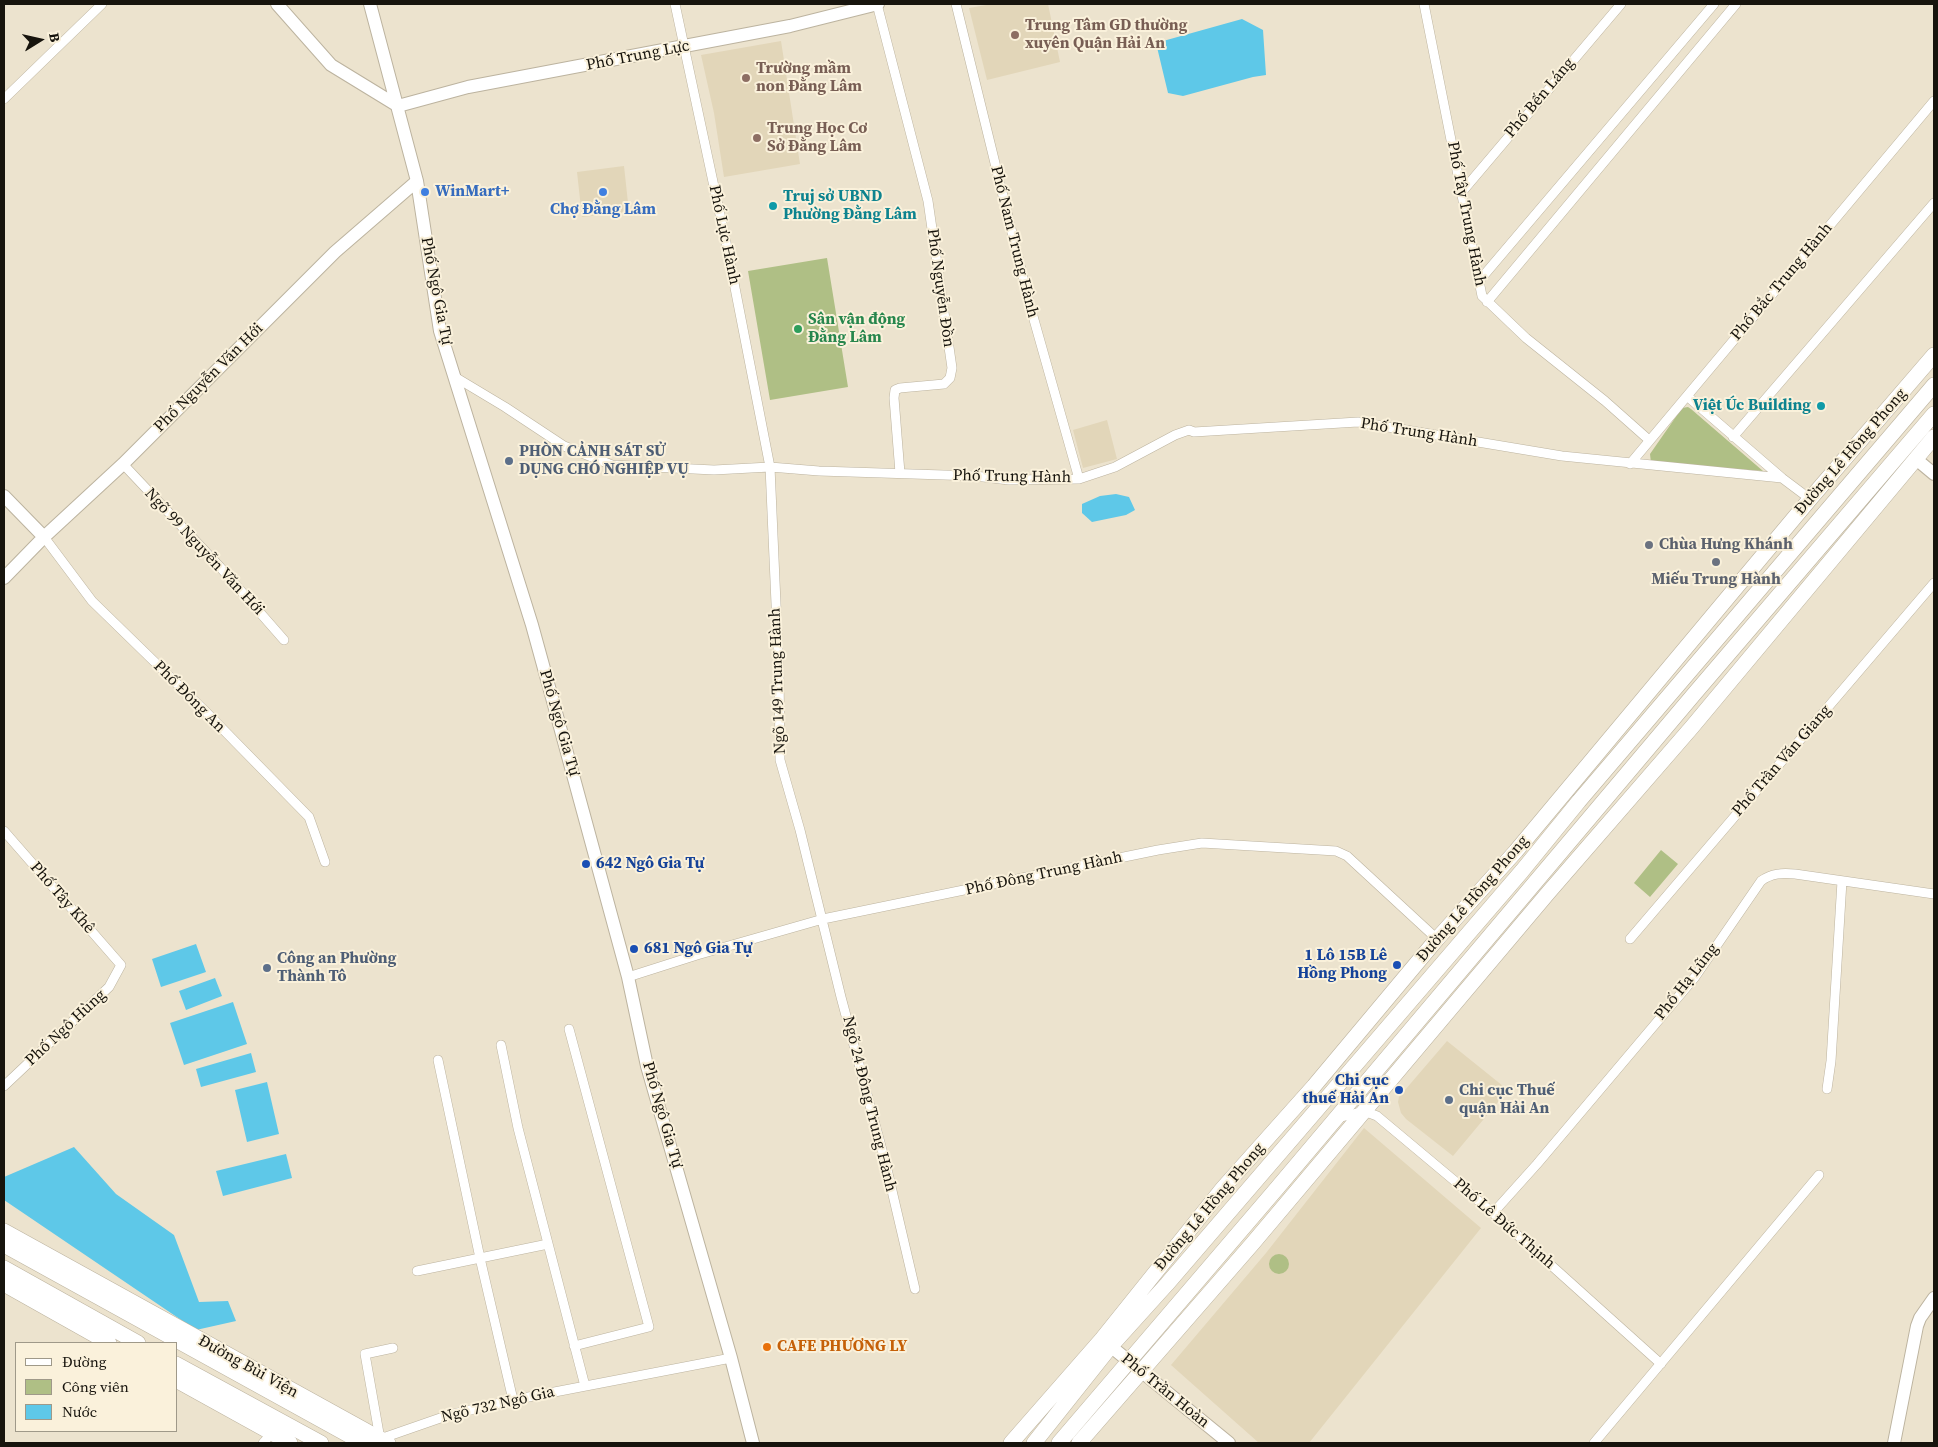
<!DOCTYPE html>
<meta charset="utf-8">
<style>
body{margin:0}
#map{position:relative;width:1938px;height:1447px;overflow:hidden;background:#ece3ce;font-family:"Source Serif 4",serif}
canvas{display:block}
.frame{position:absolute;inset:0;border:5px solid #17140d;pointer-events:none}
.legend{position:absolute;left:15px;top:1342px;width:162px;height:90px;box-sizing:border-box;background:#faf1db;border:1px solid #9f9989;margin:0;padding:6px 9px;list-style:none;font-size:15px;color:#17140d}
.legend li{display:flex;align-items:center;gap:10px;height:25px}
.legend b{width:25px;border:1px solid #9f9989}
.north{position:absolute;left:15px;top:15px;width:50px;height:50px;-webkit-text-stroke:4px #faf1db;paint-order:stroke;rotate:80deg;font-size:14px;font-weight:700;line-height:20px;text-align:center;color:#17140d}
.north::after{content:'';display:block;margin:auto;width:18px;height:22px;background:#17140d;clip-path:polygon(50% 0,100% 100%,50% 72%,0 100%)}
</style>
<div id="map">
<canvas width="1938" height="1447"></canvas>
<div class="frame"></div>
<ul class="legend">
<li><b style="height:6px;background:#fff"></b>Đường</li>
<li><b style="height:14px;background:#afbf85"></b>Công viên</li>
<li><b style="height:14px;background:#5ec8e8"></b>Nước</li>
</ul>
<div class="north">B</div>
</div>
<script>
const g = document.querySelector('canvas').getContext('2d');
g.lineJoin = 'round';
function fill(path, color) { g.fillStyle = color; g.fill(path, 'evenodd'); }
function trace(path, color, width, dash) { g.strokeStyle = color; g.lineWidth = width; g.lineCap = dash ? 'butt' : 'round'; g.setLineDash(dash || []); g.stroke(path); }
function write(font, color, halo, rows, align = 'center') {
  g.font = font + ' "Source Serif 4",serif'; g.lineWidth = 4; g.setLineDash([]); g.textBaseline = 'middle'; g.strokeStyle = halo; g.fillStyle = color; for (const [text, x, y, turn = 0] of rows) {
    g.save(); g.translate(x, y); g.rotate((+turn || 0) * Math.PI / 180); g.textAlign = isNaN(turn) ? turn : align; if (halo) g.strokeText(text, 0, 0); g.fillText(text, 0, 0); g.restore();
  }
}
const built = new Path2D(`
 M992,4h56l12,58 -73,18 -18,-72z
 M781,41l19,123 -76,13 -10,-64 -13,-58z
 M624,166l5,46 -47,5 -5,-45z
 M1107,420l10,39 -34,9 -10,-38z
 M1447,1041l61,49 -55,66 -47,-37 -5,-6 -3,-11 1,-5z
 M1364,1128l117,100 -172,215h-50l-88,-78 95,-112z`);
const green = new Path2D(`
 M827,258l21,129 -78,13 -22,-129z
 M1688,407l3,2 72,62 -112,-8 -1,-9 32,-46z
 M1661,850l17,14 -28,33 -16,-14z
 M1269 1264a10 10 0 1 1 20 0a10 10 0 1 1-20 0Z`);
const water = new Path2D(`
 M1242,19l21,11 3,45 -13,2 -70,19 -15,-3 -12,-50z
 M1116,494l13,3 6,13 -9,5 -34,7 -10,-9v-9l18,-8z
 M196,944l10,28 -45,15 -9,-28z
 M215,978l7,18 -36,14 -7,-19z
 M233,1002l14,42 -63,21 -14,-42z
 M251,1053l5,19 -55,15 -5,-18z
 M267,1082l12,52 -32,8 -12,-52z
 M74,1147l42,47 58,41 25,67 29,-1 8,20 -40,9 -192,-130v-23z
 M286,1154l6,24 -69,18 -7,-25z`);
const street = new Path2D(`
 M675,4l53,248 42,215 9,205 1,88 20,70 41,167 45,168 29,124
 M877,4l51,197 24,167 -2,10 -6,6 -44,4 -5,2 -1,8 6,75
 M956,4l73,298 50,177
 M1424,4l58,292 44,42 79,63 44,39
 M4,99l98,-95
 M1461,193l160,-189
 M1479,281l235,-277
 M1487,302l249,-298
 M455,377l50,30 59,39 48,19 102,5 56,-3 49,4 156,5 34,4 70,-1 36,-12 60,-32 14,-5 5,2 164,-10 204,34 220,22 28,21
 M1687,396l95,82
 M1733,437l201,-234
 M123,464l97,103 64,73
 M1630,464l304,-363
 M44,537l48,64 114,111 103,105 16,45
 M4,831l117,134 -12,22 -105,99
 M1630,939l304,-356
 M628,977l69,-22 126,-36 335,-69 44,-7 134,8 11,5 90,83
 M569,1029l80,298 -75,19
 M501,1045l17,83 67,258
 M438,1060l42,198 33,142
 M1827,1089l4,-28 11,-180
 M1338,1118l26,-7 13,5 116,97 168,151
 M1493,1213l44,-49 158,-187 66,-96c11,-8 21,-8 34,-7l139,20
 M417,1271l131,-27
 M393,1348l-28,6 15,85 69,-24 64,-15 218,-42
 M263,1443l9,-10
 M1594,1443l225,-268`);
const secondary = new Path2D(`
 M277,4l54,61 67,41 70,-19 322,-61 88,-22
 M370,4l47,177 23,150 92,294 22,80 74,272 19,89 84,292 22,85
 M1916,459l18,15
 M4,496l40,41
 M4,578l40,-41 79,-73 212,-212 82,-71
 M1103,1340l126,103
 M1894,1443l23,-117 3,-8 14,-20`);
const primary = new Path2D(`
 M4,1231l384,212
 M4,1245l359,198
 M4,1268l134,75
 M4,1284l105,59
 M176,1364l145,79
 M176,1380l114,63
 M1011,1443l91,-104 121,-151 91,-102 123,-147 79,-88 294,-352 124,-144
 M1034,1443l77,-97 56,-62 355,-413 57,-70 355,-416
 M1059,1443l219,-256 417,-494 239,-279
 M1079,1443l174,-200 295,-350 144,-166 242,-290`);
const markers = [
 [1015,35,5,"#8d6e63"],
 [746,78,5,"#8d6e63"],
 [757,138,5,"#8d6e63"],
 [425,192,5,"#3f7fe0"],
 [603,192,5,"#3f7fe0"],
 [773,206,5,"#0f9aa8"],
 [798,329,5,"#2e9e5b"],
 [1821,406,5,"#0f9aa8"],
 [509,461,5,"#5c6f8a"],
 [1649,545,5,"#6b7280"],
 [1716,562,5,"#6b7280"],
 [586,864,5,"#1a4fb4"],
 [634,949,5,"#1a4fb4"],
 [1397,965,5,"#1a4fb4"],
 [267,968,5,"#5c6f8a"],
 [1399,1090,5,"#1a4fb4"],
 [1449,1100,5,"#5c6f8a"],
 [767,1347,5,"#e8710a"]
];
const educationNames = [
 ["Trung Tâm GD thường",1025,26],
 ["xuyên Quận Hải An",1025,44],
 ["Trường mầm",756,69],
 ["non Đằng Lâm",756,87],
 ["Trung Học Cơ",767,129],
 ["Sở Đằng Lâm",767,147]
];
const streetNames = [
 ["Phố Trung Lực",638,56,-11],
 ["Phố Bến Láng",1540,98,-50],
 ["Phố Tây Trung Hành",1466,214,79],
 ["Phố Lực Hành",724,235,78],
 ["Phố Nam Trung Hành",1014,242,76],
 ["Phố Bắc Trung Hành",1782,282,-50],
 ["Phố Nguyễn Đồn",940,288,82],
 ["Phố Ngô Gia Tự",436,291,79],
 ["Phố Nguyễn Văn Hới",209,378,-45],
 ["Phố Trung Hành",1419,433,9],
 ["Đường Lê Hồng Phong",1851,452,-49],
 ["Phố Trung Hành",1012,477,1],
 ["Ngõ 99 Nguyễn Văn Hới",204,552,47],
 ["Ngõ 149 Trung Hành",778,681,-92],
 ["Phố Đông An",189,697,45],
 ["Phố Ngô Gia Tự",559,723,74],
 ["Phố Trần Văn Giang",1782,761,-49],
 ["Phố Đông Trung Hành",1044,874,-12],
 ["Phố Tây Khê",62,898,49],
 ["Đường Lê Hồng Phong",1473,899,-49],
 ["Phố Hạ Lũng",1687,982,-52],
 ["Phố Ngô Hùng",66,1028,-43],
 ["Ngõ 24 Đông Trung Hành",869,1104,76],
 ["Phố Ngô Gia Tự",662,1115,74],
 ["Đường Lê Hồng Phong",1210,1207,-50],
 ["Phố Lê Đức Thịnh",1504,1224,41],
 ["Đường Bùi Viện",248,1367,29],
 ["Phố Trần Hoàn",1165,1391,39],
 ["Ngõ 732 Ngô Gia",498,1405,-13]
];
const shopNames = [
 ["WinMart+",435,192],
 ["Chợ Đằng Lâm",603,210,"center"]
];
const cultureNames = [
 ["Truj sở UBND",783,197],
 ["Phường Đằng Lâm",783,215],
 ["Việt Úc Building",1811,406,"right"]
];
const leisureNames = [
 ["Sân vận động",808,320],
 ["Đằng Lâm",808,338]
];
const serviceNames = [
 ["PHÒN CẢNH SÁT SỬ",519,452],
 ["DỤNG CHÓ NGHIỆP VỤ",519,470],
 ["Công an Phường",277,959],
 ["Thành Tô",277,977],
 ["Chi cục Thuế",1459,1091],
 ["quận Hải An",1459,1109]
];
const worshipNames = [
 ["Chùa Hưng Khánh",1659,545],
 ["Miếu Trung Hành",1716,580,"center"]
];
const transitNames = [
 ["642 Ngô Gia Tự",596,864],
 ["681 Ngô Gia Tự",644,949],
 ["1 Lô 15B Lê",1387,956,"right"],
 ["Hồng Phong",1387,974,"right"],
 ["Chi cục",1389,1081,"right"],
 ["thuế Hải An",1389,1099,"right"]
];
const foodNames = [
 ["CAFE PHƯƠNG LY",777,1347]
];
fill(built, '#e2d6b9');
fill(green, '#afbf85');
fill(water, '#5ec8e8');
trace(street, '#bcb39f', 10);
trace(secondary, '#bcb39f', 14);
trace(primary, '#bcb39f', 16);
trace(street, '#fff', 9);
trace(secondary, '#fff', 12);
trace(primary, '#fff', 15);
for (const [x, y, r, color] of markers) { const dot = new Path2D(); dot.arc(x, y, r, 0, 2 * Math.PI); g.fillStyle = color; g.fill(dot); trace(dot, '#faf1db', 2); }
write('bold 16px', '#785e54', '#faf1db', educationNames, 'left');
write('16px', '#17140d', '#faf1db', streetNames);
write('bold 16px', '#366cbe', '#faf1db', shopNames, 'left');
write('bold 16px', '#0d838f', '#faf1db', cultureNames, 'left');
write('bold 16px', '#27864d', '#faf1db', leisureNames, 'left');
write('bold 16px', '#4e5e75', '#faf1db', serviceNames, 'left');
write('bold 16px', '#5b616d', '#faf1db', worshipNames, 'left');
write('bold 16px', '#164399', '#faf1db', transitNames, 'left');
write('bold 16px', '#c56008', '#faf1db', foodNames, 'left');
</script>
